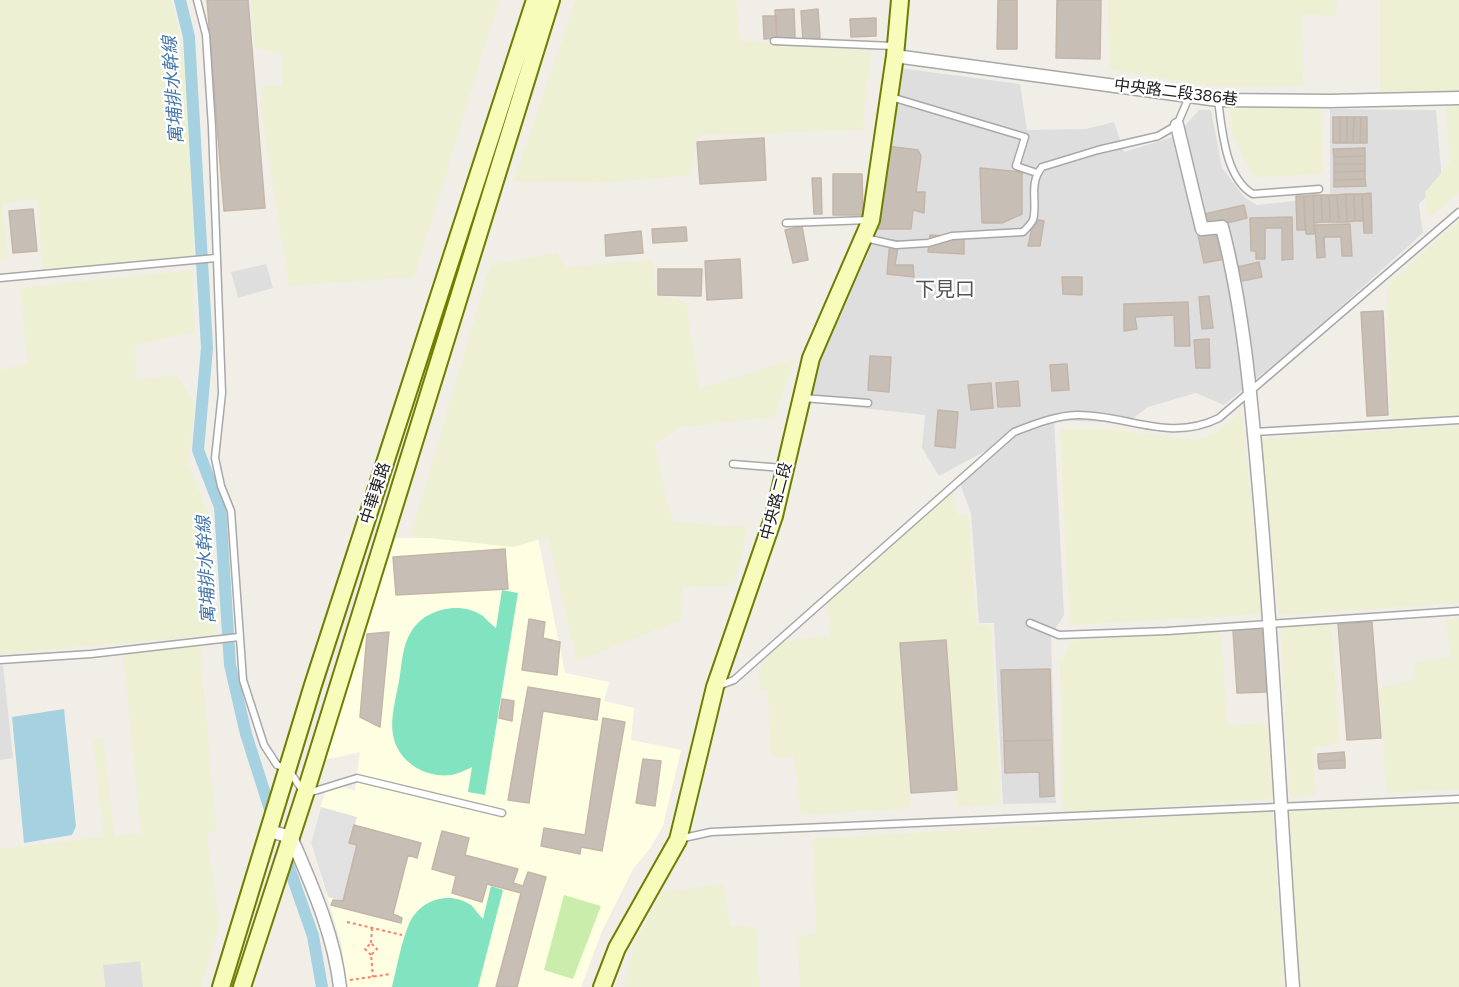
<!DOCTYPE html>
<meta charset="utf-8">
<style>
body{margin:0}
canvas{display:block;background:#f1eee7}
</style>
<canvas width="1459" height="987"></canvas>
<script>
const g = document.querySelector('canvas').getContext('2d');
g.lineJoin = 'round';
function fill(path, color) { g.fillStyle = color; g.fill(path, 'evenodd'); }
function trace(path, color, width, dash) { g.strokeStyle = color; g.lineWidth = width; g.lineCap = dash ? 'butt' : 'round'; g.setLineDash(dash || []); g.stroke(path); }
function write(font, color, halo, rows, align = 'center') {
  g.font = font + ' Commissioner,"Noto Sans TC",sans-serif'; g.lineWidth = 4.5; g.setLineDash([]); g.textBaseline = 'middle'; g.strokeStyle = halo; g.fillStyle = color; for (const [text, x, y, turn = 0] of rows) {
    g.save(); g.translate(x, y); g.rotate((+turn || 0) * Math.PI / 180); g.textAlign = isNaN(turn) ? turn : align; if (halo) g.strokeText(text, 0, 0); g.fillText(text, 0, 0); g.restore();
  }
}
const residential = new Path2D(`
 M899,68l121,16 7,46 59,-1 28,-7 10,30 52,-16 23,-26h12l11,58 23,30 12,7 73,-8v-88l106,1 6,71 -23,23 4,29 -123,110 -76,62 -28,-12 -48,14 -21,16 -73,-3 10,195 -13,21 5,167 -53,1 -9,-181h-15l-8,-110 -12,-32 32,-33 -52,28 -17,-28 3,-33 -118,-13 18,-61 43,-86z
 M266,264l7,24 -35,10 -7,-26z
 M3,665l10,93 -13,2v-94z
 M141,961l2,26h-38l-2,-22z`);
const education = new Path2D(`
 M395,538h143l27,135 44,9 -5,19 30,7 -3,32 50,10 -18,76 -12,21 -18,22 -31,62 -21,56h-234l-5,-41 -31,-103 14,-51 6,-10 24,9 5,-39 -37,8z`);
const farmland = new Path2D(`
 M0,0h171l16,72 7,184 -151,14 -6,-71 -35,4 5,56h-7z
 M251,0h248l-85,277 -125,9 -28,-178 1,-22h21l-1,-32 -27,-6z
 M576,0h160l4,41 131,10 -9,79 -164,5 -8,40 -89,8 -88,-1z
 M1108,0h229l-1,16 -34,-2 1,72h-94l-100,-17z
 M1380,0h79v192l-30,26 -4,-26 25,-29 -5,-71 -65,1z
 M1227,93l95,5 1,76 -70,3 -20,-42z
 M1459,221v195l-68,4 -4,-135z
 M557,253l9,14 86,-7 4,36 30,6 13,87 96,-30 -21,58 -93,10 -27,17 18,78 76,5 -15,58 -51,2 -1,33 -104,41 -29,-124 -35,10 -102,-11 79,-271z
 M192,270l3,62 -60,13 1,35 41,-5 18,30 -7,59 20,48 7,123 -215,19v-284l28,-7 -8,-75z
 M1241,411l23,203 -194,11 -10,-196h49l87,11 21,-7z
 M1459,426v177l-180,12 -18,-176z
 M952,490l5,25h11l8,110h15l9,179 -43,3 -11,-167 -46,3 10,165 -109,7 -7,-58h-23l-3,-67 -8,-1 -1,-20 23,-27 43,-6 6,2 -4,-38z
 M1459,619v170l-72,4 -8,-105 35,-8 2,-18 36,-5 -7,-37z
 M1331,624l9,119 -27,4 3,47 -26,4 -9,-170z
 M1220,630l8,95 41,-2 4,76 -210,14 -3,-151 12,-21z
 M200,645l16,185 -9,3 12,91 -18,63h-58l-3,-26 -37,4 2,22h-105v-138l104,-12 -11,-98 10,-1 11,98 27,-3 -18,-178z
 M1459,802v185h-159l-12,-178z
 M1272,811l12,176h-484l-2,-50 19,-4 -5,-94z
 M723,884l7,42 26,1 3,60h-135l11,-45 27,-50z`);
const grass = new Path2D(`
 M564,895l37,11 -28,73 -29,-9z`);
const pitch = new Path2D(`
 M502,590l16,3 -33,202 -17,-3 4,-25c-6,3 -14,7 -21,8 -25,3 -53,-12 -58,-40 -3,-17 3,-37 6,-54 3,-16 3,-35 12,-49 13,-23 49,-32 72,-16 4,4 9,9 13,12z
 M491,886l12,4 -25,97h-86c5,-20 9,-44 17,-63 10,-24 40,-34 62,-19 4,4 8,10 12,14z`);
const parking = new Path2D(`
 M321,807l36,10 -7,25 7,3 -14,56 -15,-4 -17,-54z`);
const water = new Path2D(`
 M64,709l12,117 -4,9 -48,8 -12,-126z`);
const canal = new Path2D(`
 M180,0l9,37 18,311 -9,102 22,57 10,158 16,69 27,85
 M284,853l29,83 9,51`);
const building = new Path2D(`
 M207,0h41l17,208 -41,3z
 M998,0h19v49h-20z
 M1057,0h44l-1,59 -44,-1z
 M794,9l1,28 -18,1 -2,-28z
 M818,9l2,29 -17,2 -2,-29z
 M763,16h13l1,22 -13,1z
 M876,18v18l-25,1 -1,-18z
 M1333,117h7v26h-7z
 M1340,117h7v26h-7z
 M1347,117h7l-1,26h-6z
 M1354,117h7l-1,26h-7z
 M1361,117h6v26h-7z
 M764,138l2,42 -66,4 -3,-42z
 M887,146l31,4 3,6 -5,36h9l-1,21 -11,-3 -2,19h-32l-5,-7z
 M1365,148v8l-31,1 -1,-8z
 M1365,156v8h-31v-7z
 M1334,164h31v7l-31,1z
 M980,168l42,4v42l-20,9h-20z
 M1365,171v8l-31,1v-8z
 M833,174h29l1,41h-30z
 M812,178h9l1,36h-8z
 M1365,179l1,7 -32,1v-7z
 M1371,193l1,40h-8l-2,-39z
 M1346,194h8l1,27 -8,1z
 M1346,194l1,28h-8l-2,-27z
 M1354,194h8l1,27h-8z
 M1313,195h8l1,27 -8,1z
 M1313,195l1,39h-8l-2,-38z
 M1321,195h8l1,27h-8z
 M1329,195h8l2,27h-9z
 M1296,196h8l1,34h-8z
 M1244,205l3,13 -44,11 -3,-14z
 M33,209l4,42 -24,2 -4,-42z
 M1292,217l1,42 -11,1v-32h-17v31h-9v-8h-5l-1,-33z
 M1034,219l10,2 -4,25h-12z
 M1350,224l2,32h-10l-1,-19h-17l1,20 -8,1 -2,-33z
 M802,226l6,34 -15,3 -8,-33z
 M686,227l1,14 -34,2 -1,-14z
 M641,231l2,22 -37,3 -1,-21z
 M1220,231l5,28 -21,4 -6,-28z
 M930,235l34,2v17l-36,-2z
 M890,240l9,1 -4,24h18l1,12 -27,-3z
 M740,259l2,39 -35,2 -2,-39z
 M1259,262l3,15 -25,5 -4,-14z
 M658,269h44l-1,27 -43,-1z
 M1062,277h20v18l-19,-1z
 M1209,296l4,32 -11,1 -3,-32z
 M1188,302l2,44h-15l-1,-31 -39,2 2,12 -13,2v-27z
 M1383,311l5,104 -21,1 -6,-104z
 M1209,339l1,29h-14l-2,-28z
 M870,356l21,1 -2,35 -21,-2z
 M1067,364l2,26 -17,1 -2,-26z
 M1018,381l2,25 -22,1 -2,-24z
 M991,383l2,25 -22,2 -3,-25z
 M938,410l20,2 -3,36 -20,-2z
 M505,549l3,40 -112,6 -3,-38z
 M529,619l16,3 -2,16 17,4 -3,33 -35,-5z
 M1372,622l9,116 -34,2 -9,-116z
 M1264,628l3,64 -30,1 -4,-63z
 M389,632l-9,95 -20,-10 7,-83z
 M946,640l11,150 -46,3 -11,-150z
 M1050,669l2,71 -48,1 -3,-71z
 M528,687l72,12 -3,21 -54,-9 -14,92 -21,-3z
 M502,699l12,2 -2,20 -13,-3z
 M603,718l22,4 -23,129 -21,-4 -1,7 -39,-8 3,-18 41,7z
 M1052,740l2,56 -14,1 -1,-25 -34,1 -1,-32z
 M1344,752l1,8 -27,2v-8z
 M643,759l18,2 -6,45 -19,-3z
 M1345,760v8l-26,1 -1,-7z
 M354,825l67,18 -4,15 -9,-3 -15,59 9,4 -1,5 -70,-18 2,-5 10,1 14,-56 -8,-2z
 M442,831l27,7 -4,17 53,14 -5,14 10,3 5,-14 18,5 -29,110h-21l25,-94 -34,-9 -5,18 -30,-9 4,-17 -24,-7z`);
const path = new Path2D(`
 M347,922l55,13
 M371,943l1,-15
 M371,955l-6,-6 6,-6 6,6 -6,6 2,22
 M350,980l41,-6`);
const lane = new Path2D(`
 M197,0l9,35 6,92 10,266 -7,65 6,28 10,25 12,169 21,65 13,20 11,4 17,25 52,-16 145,35
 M774,41l119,5
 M891,97l134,40 -9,29 21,7
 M1218,100c4,29 7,78 35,94l66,-5
 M786,223l84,-3
 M865,238l31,7 32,-2 24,-7 71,-4c3,-3 8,-8 10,-12 5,-17 -5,-36 9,-53l56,-17 60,-14 19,-11 12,-28
 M0,278l216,-20
 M803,398l65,5
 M1254,432l205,-12
 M733,464l50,4
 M1030,623l29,12 108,-4 292,-20
 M0,660l91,-6 148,-17
 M718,686l16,-6 280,-248c21,-8 40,-16 63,-17 48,-1 92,28 142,3l240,-206
 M679,839l32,-7 748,-33`);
const street = new Path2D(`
 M895,56l323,44 112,1 129,-3
 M1177,125l25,104 20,-2c23,89 30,182 38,274 14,162 21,324 33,486
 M269,831l22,6c21,49 43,97 49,150`);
const secondary = new Path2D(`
 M221,987l92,-302 222,-685
 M242,987l63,-193 246,-794
 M602,987l15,-39 61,-108 37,-153 59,-171 37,-158 60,-138 24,-164 5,-56`);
const streetNames = [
 ["中央路二段386巷",1176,92,7],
 ["中華東路",375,493,-72],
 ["中央路二段",776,501,-75]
];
const waterNames = [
 ["寓埔排水幹線",173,90,-94],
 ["寓埔排水幹線",206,570,-93]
];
const quarterNames = [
 ["下見口",945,289]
];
fill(residential, '#dfdede');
fill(education, '#feffe2');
fill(farmland, '#edf0d2');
fill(grass, '#caedab');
fill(pitch, '#82e3c0');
fill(parking, '#e1e1e1');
fill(water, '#a6d1e0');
trace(canal, '#a6d1e0', 12);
fill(building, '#c7beb6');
trace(building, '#c4b5a8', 1.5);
trace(lane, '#a8a8a8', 9);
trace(street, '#a8a8a8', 15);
trace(secondary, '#6e7f00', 20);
trace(path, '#ff7e6a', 2, [3, 3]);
trace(lane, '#fff', 6);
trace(street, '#fff', 12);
trace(secondary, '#f7fcba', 16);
write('16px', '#212121', '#fff', streetNames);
write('italic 18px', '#4577ad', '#fff', waterNames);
write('20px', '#545454', '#fff', quarterNames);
</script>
